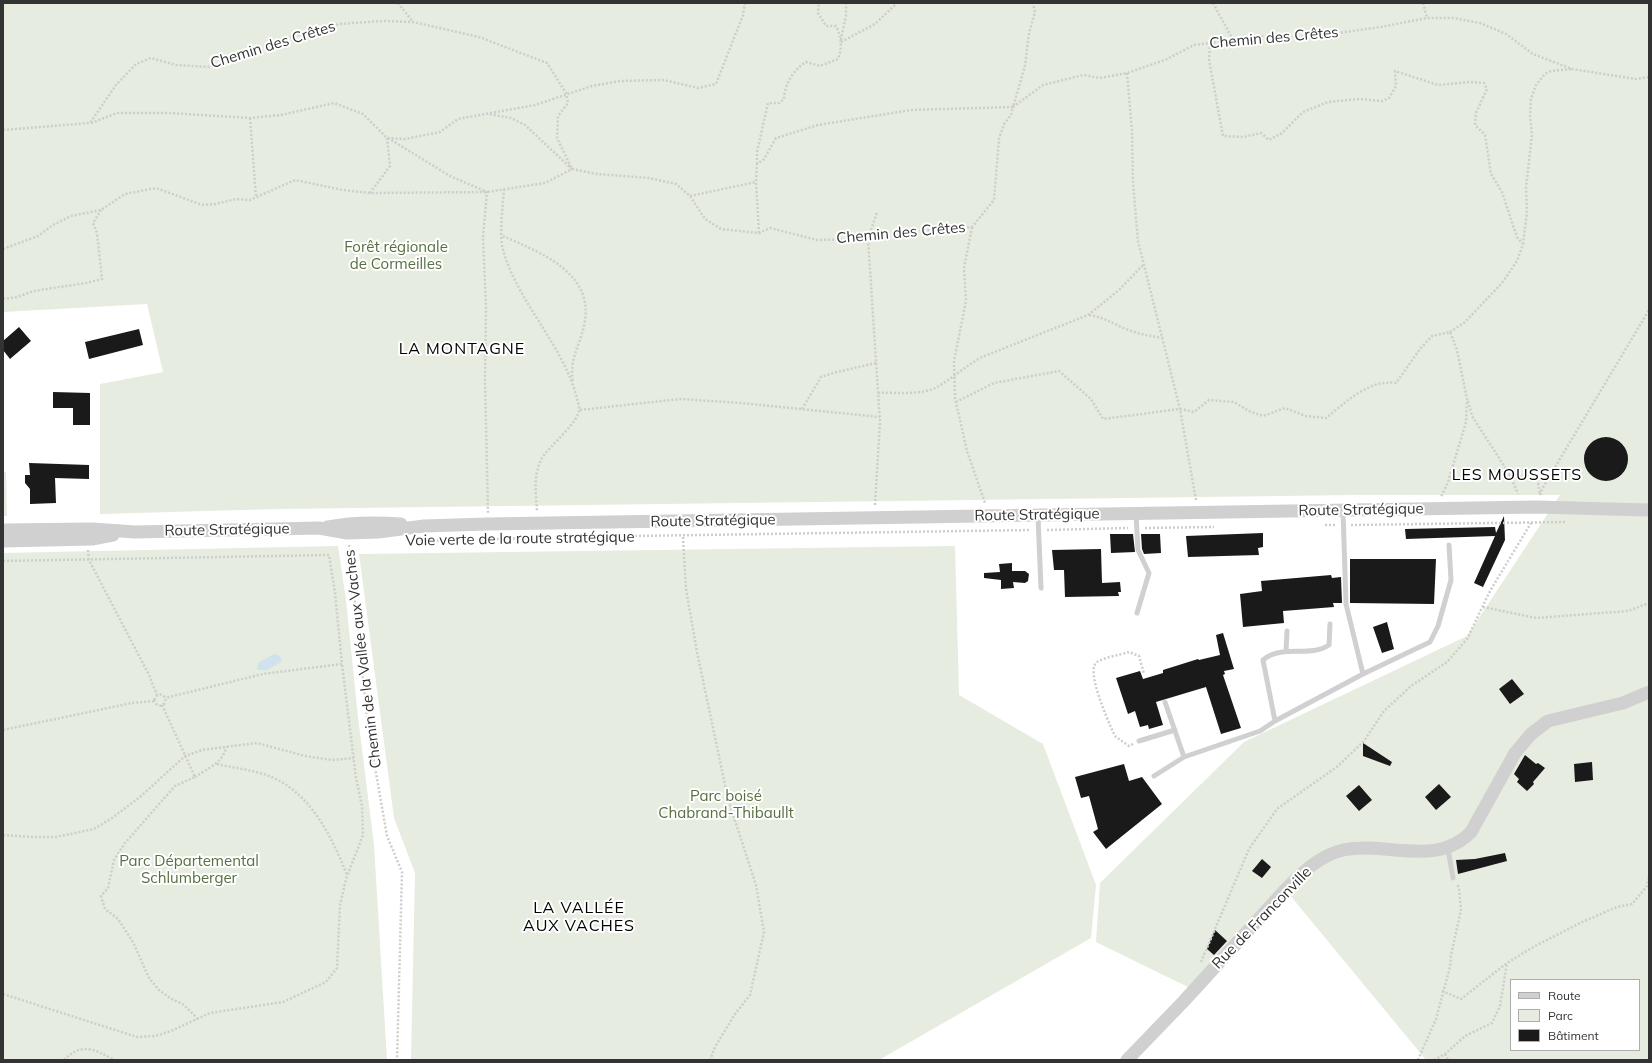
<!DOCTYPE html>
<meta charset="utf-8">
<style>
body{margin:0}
#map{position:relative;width:1652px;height:1063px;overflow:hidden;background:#fff;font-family:Mulish,sans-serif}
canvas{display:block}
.frame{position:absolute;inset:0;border:4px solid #333;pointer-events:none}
.legend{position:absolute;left:1510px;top:979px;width:130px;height:72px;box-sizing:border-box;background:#fff;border:1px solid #adadad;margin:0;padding:5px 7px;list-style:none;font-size:12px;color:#333}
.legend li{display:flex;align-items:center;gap:8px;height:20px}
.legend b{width:20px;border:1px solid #adadad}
</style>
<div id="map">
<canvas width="1652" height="1063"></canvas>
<div class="frame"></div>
<ul class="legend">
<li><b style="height:5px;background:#d0d0d0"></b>Route</li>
<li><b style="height:11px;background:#e6ecdf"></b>Parc</li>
<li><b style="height:11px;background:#1a1a1a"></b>Bâtiment</li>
</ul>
</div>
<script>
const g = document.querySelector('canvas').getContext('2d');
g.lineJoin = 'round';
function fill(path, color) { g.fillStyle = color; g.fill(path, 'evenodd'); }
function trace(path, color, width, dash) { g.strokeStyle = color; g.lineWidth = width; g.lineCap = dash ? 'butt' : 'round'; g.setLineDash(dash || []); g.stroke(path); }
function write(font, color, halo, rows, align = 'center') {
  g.font = font + ' Mulish,sans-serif'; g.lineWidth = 4; g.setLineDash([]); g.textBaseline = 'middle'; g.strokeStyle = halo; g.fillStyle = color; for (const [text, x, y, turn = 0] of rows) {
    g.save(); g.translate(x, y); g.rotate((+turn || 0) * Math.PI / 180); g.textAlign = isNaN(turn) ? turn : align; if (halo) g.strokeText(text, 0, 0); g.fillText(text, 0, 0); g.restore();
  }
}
const green = new Path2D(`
 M3,3h1646v1057h-223l-137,-166 -89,99 -104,-51 4,-59 144,-141 223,-106 93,-141h-204l-1079,14 -177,5v-130l63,-12 -16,-68 -144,8zM1511,980h128v70h-128z
 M3,472h3l1,44h-4z
 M338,546l8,54 12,117 16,128 13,215h-384v-507z
 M955,546l4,149 84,49 53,141 -5,53 -212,122h-468l4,-187 -21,-55 -35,-264z`);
const water = new Path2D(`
 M274,654l6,2 2,5 -1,1 -14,8h-10l1,-7z`);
const building = new Path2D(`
 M19,327l12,14 -21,18 -7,-9v-9z
 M139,329l4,16 -54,14 -4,-17z
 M53,392l37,1v32h-17v-17h-20z
 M1584 459a22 22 0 1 1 44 0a22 22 0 1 1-44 0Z
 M29,463l60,2v14l-34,-1 1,25 -26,1v-15l-5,-6v-8h5z
 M1504,516l1,24 -22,47 -9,-4 21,-47 -89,3 -1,-10 90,-2 1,6z
 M1263,533v14l-5,1 1,7 -71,2 -2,-21z
 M1110,534h23l2,18 -24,1z
 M1141,534h19l1,19 -17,1 -2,-5z
 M1101,549l1,34 18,-1 1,10h-3l1,4 -54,1 -1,-27h-10l-2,-20z
 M1350,559h86l-2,45 -84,-1z
 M1012,563v8h13l4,3 -1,7 -3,2 -12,-1 1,6 -13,1v-9l-17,-2v-5l16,-1 -1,-8z
 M1331,575l1,3 9,-1 1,26h-9l1,4 -51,4 1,12 -41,4 -3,-33 22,-3 -1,-10z
 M1387,622l7,27 -12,4 -9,-26z
 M1223,633l11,36 -10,2 1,3 -2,1 18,53 -20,6 -15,-47 -50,15 7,23 -14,4 -1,-4 -8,2 -5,-16 -7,3 -12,-36 24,-7 3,8 20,-6v-3l35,-11 1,1 21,-5 -4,-20z
 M1512,679l12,15 -14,10 -11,-15z
 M1363,743l29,19 -2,4 -27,-10z
 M1525,755l11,9 2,-1 7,5 -12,14 1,2 -7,7 -10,-9 2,-3 -5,-5z
 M1592,762l1,18 -18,2 -1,-18z
 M1124,764l5,17 13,-4 20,27 -56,45 -13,-17 5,-3 -9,-33 -8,2 -6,-21z
 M1439,784l12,13 -15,13 -11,-13z
 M1359,785l13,15 -13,11 -13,-15z
 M1505,853l2,8 -49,13 -2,-14 19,-1z
 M1262,859l9,8 -9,11 -10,-7z
 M1215,930l12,11 -13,14 -7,-6z`);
const path = new Path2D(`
 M398,3l15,19
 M1213,3l20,37
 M1423,3l4,15
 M841,40l5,-25v-12
 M841,42l34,-18 22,-21
 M1210,43l-1,17 14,76 20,1 18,-4 8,7 13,-7 21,-21 25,-10 31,-3 23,2 7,-3 7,-12 -1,-15 43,14 32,-3 14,1 3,6 -11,24 -1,12 10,10 6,39 11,18 15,45 6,7
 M1127,73l5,59 1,51 5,58 42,168 16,91
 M250,118l6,79
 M91,123l26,-10h53l80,5 31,-3 53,-12 29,11 24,24 18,1 35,-7 18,-13 77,-14 57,-19 28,-5 44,-1 34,8 18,-4 27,-69 2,-12
 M3,130l87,-7 26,-38 20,-21 15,-6 25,7 34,2 40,-12 37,-17 52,-14 44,-3 30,1 66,15 68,26 19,30 2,10 -10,13 -1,22 15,31 25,5 52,4 27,6 14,12 15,23 16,10 38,4 11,-5 47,12 51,-1 69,-10 35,-2 22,-27 5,-61 5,-15 7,-9 2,-8 30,-22 40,-10 17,3 27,-5 38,-13 29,-15 67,-9 49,1 71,-10 46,-9h26l27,5 26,11 27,20 39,15 64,10 13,-2
 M388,138l62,38 37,16 -4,45 3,70 -1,74 3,132
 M757,164v-12l11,-49h11l5,-4c0,-14 10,-30 22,-37l14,4 18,-7c4,-10 4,-22 -2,-33h-10l-8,-13 1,-10
 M504,189c-1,16 -5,46 -1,61 16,56 65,99 76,157 3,14 -32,40 -38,53 -8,17 -5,33 -4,51
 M370,193l20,-27 -3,-28
 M690,196l66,-14
 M972,227l-8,41 2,33 -12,60 1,37 12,53 18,52
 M759,233l-3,-51 1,-18 7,-5 12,-21 42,-13 93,-15 102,-3 12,-41 4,-33 6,-21 -2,-9
 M503,236c38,17 93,37 81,90 -5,22 -15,33 -11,56
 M3,249l35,-13 15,-11 18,-9 30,-6 24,-16 31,-6 46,17 14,-1 20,-5 14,1 45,-20 48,10 27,3 117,-1 58,-9 27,-14 -47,-44 -14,-7 -22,-4
 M3,299l14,-2 17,-6 52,-8 16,-4 -5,-46 -4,-10 8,-13
 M1089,315c17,3 22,8 37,14 12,5 24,7 37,9
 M1450,332l15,-10 37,-39 15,-22 6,-17 4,-32 -1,-24 6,-54 -2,-18 1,-17 5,-14 9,-11 6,-3 21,-2
 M878,393c19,-1 44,3 61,-7 15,-9 28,-21 43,-29l106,-42 31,-25 25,-26
 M1468,401l4,15 38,59 7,2 16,-3 4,4 3,15
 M956,402l38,-19 65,-12 32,28 12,20 77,-10 14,3 15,-12 25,2 15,9 14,5 22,-8 21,8 20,2c20,-16 43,-39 70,-35l24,-34 12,-13 18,-4 7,18 10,49 -1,23 -18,60 -7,15
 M802,409l19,-32 12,-4 43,-10
 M580,410l100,-11 61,4 139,14
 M1510,475l8,19
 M1540,495l2,-6 107,-179
 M875,505l5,-83 -12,-183 9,-27
 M1325,525h11
 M1351,525l215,-3
 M1145,528l69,-1
 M1047,530l81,-2
 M567,537l463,-7
 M683,537l3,52 11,63 31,147 28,86 8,47 -14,63 -15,19 -20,33 -5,13
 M417,541l115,-3
 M349,545l19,182 19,109 15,36 -5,188
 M88,550l1,10 60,115 8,20
 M3,561l326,-6 6,38 7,71 -79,10 -98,24
 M1483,607l53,11 92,-7 21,-8
 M154.5 700a5.5 5.5 0 1 1 11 0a5.5 5.5 0 1 1-11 0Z
 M162,705l33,72 -20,9 -50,57 -11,17 -6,28 -7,8 4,13 13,10 15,23 16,36 10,12 11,8 14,7 14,14
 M3,730l129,-27 22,-2
 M1133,744l-4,2 -13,-9 -3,-5c-5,-12 -28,-62 -16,-70 8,-5 23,-7 32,-10l10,4 5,18
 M217,764c20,5 42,6 61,16 36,19 55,60 69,95
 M195,777c12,-8 29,-15 31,-30
 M3,835l28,2h25l38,-8 18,-11 28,-21 45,-41 17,-6 55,-7 48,13 27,4 22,-2
 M1201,962l48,-113 28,-40 61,-43 26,-25 20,-30 27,-25 36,-24 20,-23 23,-48 41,-68
 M1442,991l19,8 46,-36 28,-17 45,-23 37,-16 15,-3 15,-18 2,-10
 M3,994l134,43 18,-1 16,-5 39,-18 73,-11 43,-20 11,-14 3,-63 6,-26 17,-44 -1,-29 -6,-28 -14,-114
 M1445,1054l3,6
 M64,1060c18,-18 30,-11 50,0
 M1418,1060l18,-41 14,-52 1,-12 10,-45 -2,-22 -2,-4
 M1434,1060l11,-6 20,-18 27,-13 8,-17 7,-43`);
const service = new Path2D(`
 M1136,515l2,35 11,23 -12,40
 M1038,516l3,72
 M1286,651l1,-20
 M1363,674l67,-32 8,-16 13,-46 -2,-35
 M1165,702l19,55
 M1275,721l-12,-61c19,-16 46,-2 66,-15l1,-21
 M1139,741l36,-11
 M1154,776l30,-19 76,-26 15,-10 88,-47 -17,-70 -3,-93
 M1448,849l5,29`);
const tertiary = new Path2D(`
 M327,527c25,-5 48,-5 74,-3
 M3,530l89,-1 43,3 184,-4 28,5 31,-1 46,-6 63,-2 1049,-17 113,3
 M3,541l89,-2 21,-4
 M1127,1060l56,-58 103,-113c17,-17 33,-33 57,-39 44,-9 93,18 128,-18l44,-79 16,-19 17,-13 75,-18 26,-11`);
const streetNames = [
 ["Chemin des Crêtes",1274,38,-5],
 ["Chemin des Crêtes",273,45,-17],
 ["Chemin des Crêtes",901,233,-5],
 ["Route Stratégique",1361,510,-1],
 ["Route Stratégique",1037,515,-1],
 ["Route Stratégique",713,521,-1],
 ["Route Stratégique",227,530,-1],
 ["Voie verte de la route stratégique",520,539,-1],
 ["Chemin de la Vallée aux Vaches",363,659,-97],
 ["Rue de Franconville",1262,918,-46]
];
const parkNames = [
 ["Forêt régionale",396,247],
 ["de Cormeilles",396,264],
 ["Parc boisé",726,796],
 ["Chabrand-Thibaullt",726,813],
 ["Parc Départemental",189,861],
 ["Schlumberger",189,878]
];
const neighbourhoodNames = [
 ["LA MONTAGNE",462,349],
 ["LES MOUSSETS",1517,475],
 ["LA VALLÉE",579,908],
 ["AUX VACHES",579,926]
];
fill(green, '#e6ecdf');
fill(water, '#cfe2ee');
fill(building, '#1a1a1a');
trace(path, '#cdcdcd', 2.5, [2, 2]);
trace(service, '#d0d0d0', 5);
trace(tertiary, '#d0d0d0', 13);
write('15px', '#333', '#fff', streetNames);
write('15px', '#56703f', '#fff', parkNames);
g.letterSpacing = '1px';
write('16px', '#000', '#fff', neighbourhoodNames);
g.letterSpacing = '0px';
</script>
